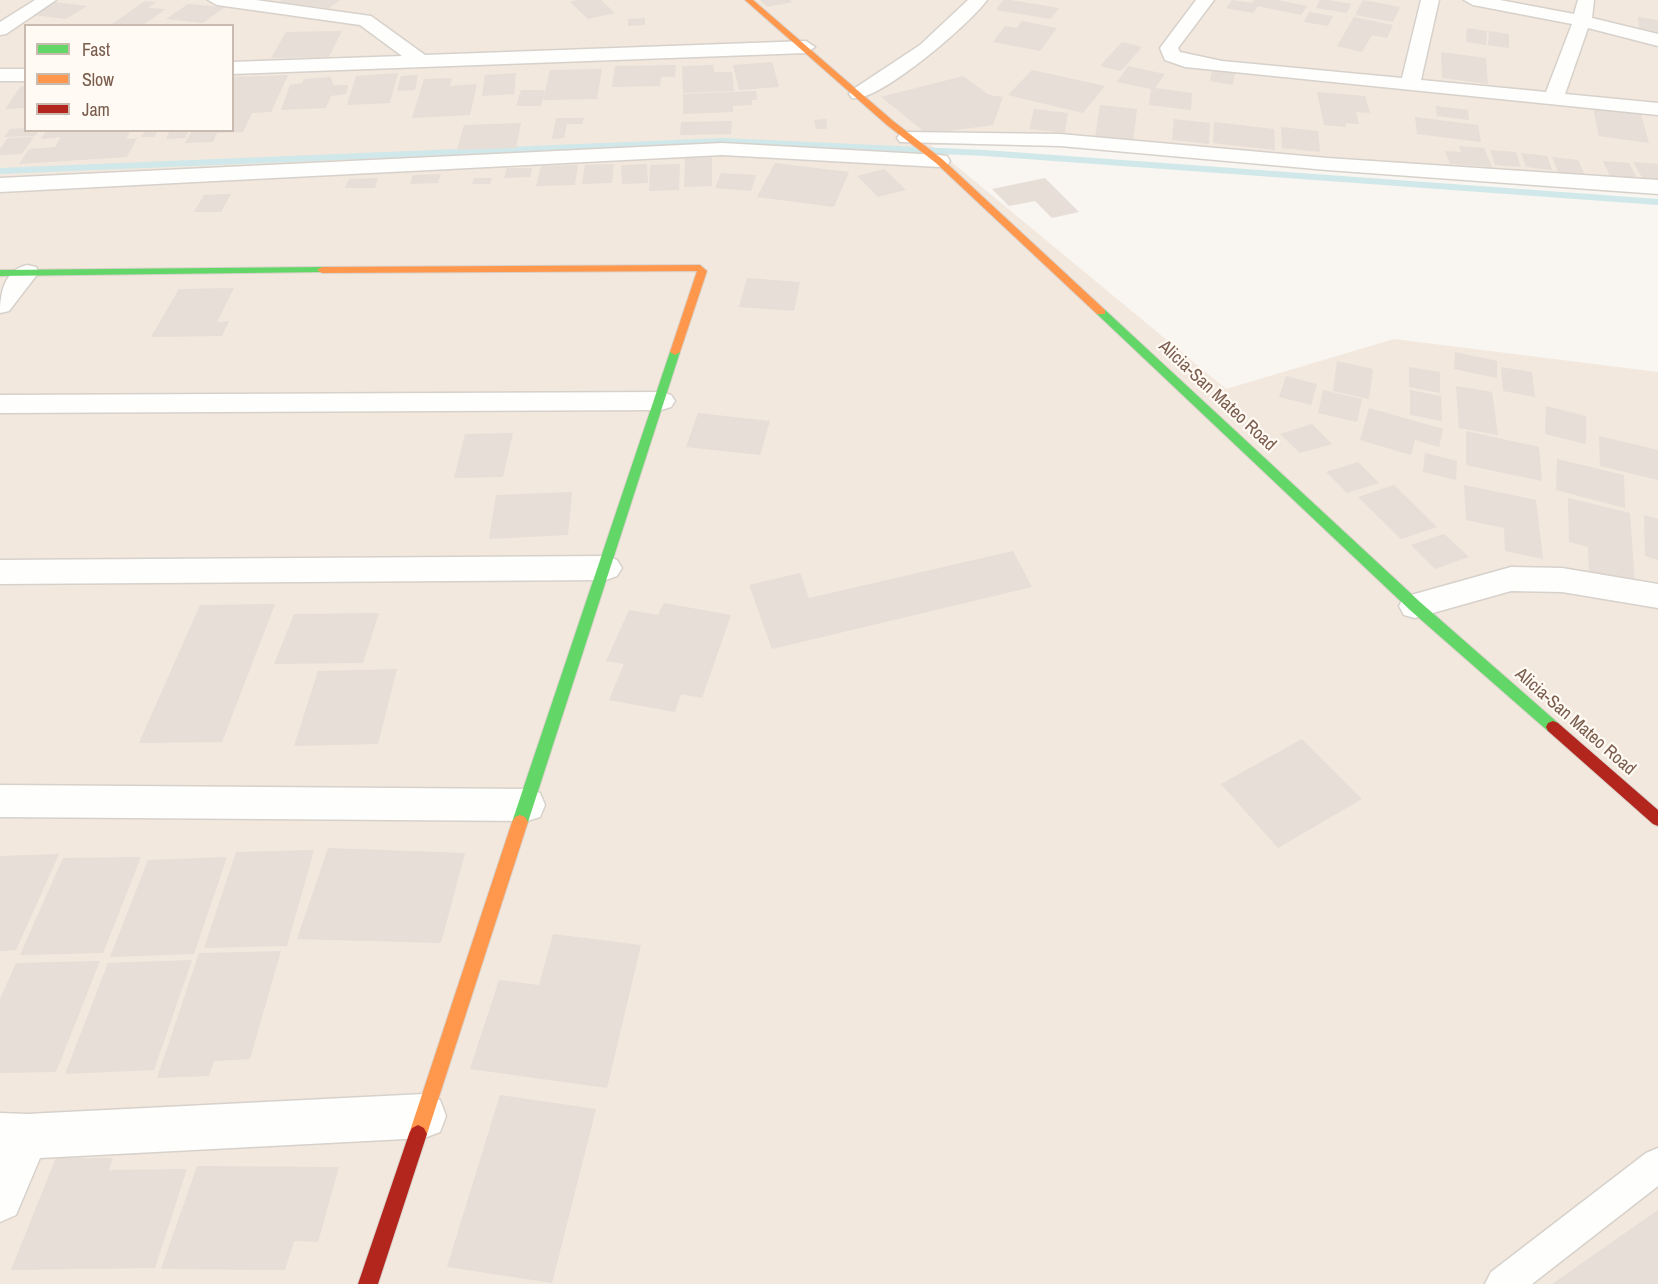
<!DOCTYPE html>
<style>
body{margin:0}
#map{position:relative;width:1658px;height:1284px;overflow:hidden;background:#f9f5f0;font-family:"Archivo Narrow",sans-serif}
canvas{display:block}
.legend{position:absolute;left:24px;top:24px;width:210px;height:108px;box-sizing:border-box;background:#fffaf3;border:2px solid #cabbb1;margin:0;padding:8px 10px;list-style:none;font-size:18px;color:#7a5c4d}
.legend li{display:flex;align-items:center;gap:12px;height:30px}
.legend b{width:30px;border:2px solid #cabbb1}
</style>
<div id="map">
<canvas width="1658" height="1284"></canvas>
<ul class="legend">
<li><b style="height:8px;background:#63d668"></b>Fast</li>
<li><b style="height:8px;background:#ff974d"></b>Slow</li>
<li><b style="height:8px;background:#b3261e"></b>Jam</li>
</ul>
</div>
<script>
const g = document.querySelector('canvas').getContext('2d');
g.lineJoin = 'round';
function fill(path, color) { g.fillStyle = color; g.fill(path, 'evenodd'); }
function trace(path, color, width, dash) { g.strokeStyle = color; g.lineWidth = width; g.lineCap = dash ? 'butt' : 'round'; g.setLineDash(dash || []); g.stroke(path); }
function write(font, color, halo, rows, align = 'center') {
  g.font = font + ' "Archivo Narrow",sans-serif'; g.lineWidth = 4.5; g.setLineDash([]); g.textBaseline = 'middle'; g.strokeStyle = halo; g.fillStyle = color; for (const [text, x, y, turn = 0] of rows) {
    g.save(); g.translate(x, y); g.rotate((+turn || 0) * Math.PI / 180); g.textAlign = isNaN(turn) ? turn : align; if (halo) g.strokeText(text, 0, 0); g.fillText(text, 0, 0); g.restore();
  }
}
const residential = new Path2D(`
 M0,0h1658v193l-228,-15 -421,-36 -78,3 295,244 168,-50 264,33v912h-1658zM26,26h206v104h-206z`);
const stream = new Path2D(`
 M723,138l262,12 673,49v6l-673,-49 -262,-12 -723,30v-6z`);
const building = new Path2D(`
 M282,0h58l-11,8 -50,-6z
 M579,0h22l14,13 -27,6 -18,-17z
 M760,0h30l2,2 -25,5z
 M1003,0h7l49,8 -8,11 -55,-9z
 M1232,0l20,3 2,-3h23l30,6 -6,9 -43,-9 -5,7 -27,-5z
 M1320,0h8l23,4 -4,9 -31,-5z
 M1363,0l37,7 -7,15 -38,-7z
 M145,1l11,1 -8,6 18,1 -24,17h-33z
 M54,2l33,4 -21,13 -33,-4z
 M188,4l37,3 -22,16 -37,-4z
 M1309,12l24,4 -5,10 -24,-4z
 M1354,17l39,8 -6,13 -15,-3 -10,17 -25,-6z
 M1638,17l20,3v16l-18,-2z
 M645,18v7l-17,1v-7z
 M1022,21l35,7 -17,23 -47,-9 12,-16 12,2z
 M1467,28l20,3 -1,14 -20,-3z
 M342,31l-13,26 -58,1 15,-26z
 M1489,31l20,3v14l-21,-3z
 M1122,42l20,5 -21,24 -21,-5z
 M1441,52l45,6 2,26 -46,-6z
 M772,62l7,25 -40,3 -6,-25z
 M676,65l-1,12h-14l-1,9 -48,1 3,-21z
 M713,65l1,7h18l2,19 -51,2 -1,-27z
 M1128,66l37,8 -10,14 37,5 -1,17 -42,-5 2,-16 -34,-7z
 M602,69l-5,30 -54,1 7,-30z
 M1032,70l73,16 -22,27 -75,-18z
 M1212,70l23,3 -2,12 -23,-4z
 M398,73l-8,30 -43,2 9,-29z
 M516,73l-2,21 -32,2 3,-21z
 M288,75l-17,37 -19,1 -9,19 -26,1 -4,9 -28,1 7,-13h40v-53z
 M418,75l-3,15 -18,1 4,-15z
 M963,76l26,19 14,2 -10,28 -66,9 -46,-37z
 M331,77l2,8h15l-2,9 -15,2 -5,12 -45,2 9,-25 12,-2 2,-4z
 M452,78l-2,8 27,-2 -7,31 -58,3 12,-39z
 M21,86h5v22l-21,1z
 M521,90h24l-4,16h-25z
 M756,91l1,9h-5v5l-19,1v6l-50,2v-20z
 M1317,92l48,4 5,17 -14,-1 3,12 -14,-1 1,4 -22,-2z
 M1100,105l37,4 -4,33 -38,-4z
 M1436,106l32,4 1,10 -32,-4z
 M1593,108l48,6 8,29 -50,-7z
 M1034,109l34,4 -3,20 -36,-4z
 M1415,117l63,8 3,17 -64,-8z
 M556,118h28l-2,6h-15l-3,14 -12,1z
 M826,119l1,10h-11l-2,-9z
 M1174,119l36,4 -1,21 -37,-4z
 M732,121l-1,13 -51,1 1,-13z
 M1214,122l60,7 1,21 -62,-7z
 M521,123l-5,25 -59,2 7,-25z
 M1281,127l37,4 2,21 -38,-4z
 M26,128v2h13l-4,6 -31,1 6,-8z
 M47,130h84l-5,9 11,-1 -10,19 -108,7 10,-15 26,-2 6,-10 -20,2z
 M146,130h12l-4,7h-13z
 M170,130h19l-4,8 -19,1z
 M34,137l-12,17 -22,1v-6l8,-11z
 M1459,146l25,2 8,19 -42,-3 -5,-13 16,1z
 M1490,150l26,2 5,15 -26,-2z
 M1521,153l26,3 5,14 -26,-3z
 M712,157v29l-28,1 1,-29z
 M1552,157l26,3 7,15 -27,-3z
 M1603,161l26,2 8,15 -27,-2z
 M1633,162l25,2v16l-15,-1z
 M775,163l74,9 -15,35 -77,-10z
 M614,164l-2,19 -30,1 3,-19z
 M647,164l1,19 -26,1 -1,-19z
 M680,164l-1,26 -30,1 1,-26z
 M578,165l-3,20 -39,1 5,-20z
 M507,168h25l-2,9 -26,1z
 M884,169l22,21 -28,7 -21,-21z
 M721,173l35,2 -5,16 -36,-3z
 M441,174l-3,9 -28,1 3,-9z
 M378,178l-3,10h-30l4,-9z
 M474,178h18l-2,6h-18z
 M1045,178l34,34 -27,6 -17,-17 -26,5 -17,-17z
 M231,194l-10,18h-27l10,-17z
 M747,278l53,4 -6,29 -55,-4z
 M234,288l-17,34 12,-1 -7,15 -71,1 28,-48z
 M1455,352l42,9v17l-43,-9z
 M1337,361l36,8 -4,30 -36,-8z
 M1409,367l31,5v21l-31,-6z
 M1501,367l31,5 3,25 -32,-6z
 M1286,376l31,8 -6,21 -32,-8z
 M1456,386l36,6 6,43 -39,-7z
 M1323,390l39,9 -5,23 -39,-9z
 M1410,390l31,6 1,25 -32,-6z
 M1546,406l40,10v28l-41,-10z
 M1369,408l74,21 -4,18 -24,-7 -4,15 -51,-15z
 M698,413l72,8 -10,34 -74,-8z
 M1312,424l20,20 -32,9 -20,-19z
 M1466,431l73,16 3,34 -76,-16z
 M513,433l-10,44 -49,1 11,-44z
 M1599,436l59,14v30l-58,-14z
 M1425,453l32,8 -1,19 -33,-8z
 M1557,459l67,16 1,33 -69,-18z
 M1358,462l21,21 -32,10 -21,-21z
 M1394,485l43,42 -36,12 -43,-42z
 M1464,485l72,15 7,59 -38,-8 -1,-23 -38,-8z
 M572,492l-4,43 -79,4 7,-44z
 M1568,498l62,15 5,72 -46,-12 -1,-26 -19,-5z
 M1644,515l14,4v41l-13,-4z
 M1444,534l25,23 -34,12 -24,-24z
 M1013,551l19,36 -260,62 -23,-64 51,-12 9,25z
 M664,603l67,12 -29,83 -21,-4 -6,18 -66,-12 15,-36 -18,-3 23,-51 29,5z
 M275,604l-53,138 -83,1 61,-138z
 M379,613l-16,50 -89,1 20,-50z
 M397,669l-19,75 -84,2 24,-75z
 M1302,739l60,60 -84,49 -57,-64z
 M328,848l137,5 -24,90 -144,-4z
 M314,850l-27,96 -83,2 32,-96z
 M59,854l-43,96 -16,1v-95z
 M141,857l-38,96 -83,2 43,-97z
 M227,857l-33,97 -84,3 38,-97z
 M553,934l88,11 -34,143 -137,-19 29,-89 40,5z
 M281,951l-31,108 -36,2 -5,15 -52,2 42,-125z
 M192,960l-38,110 -89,4 43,-111z
 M100,961l-44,111 -56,1v-74l16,-36z
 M500,1095l96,14 -44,174 -105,-16z
 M56,1158h57l-4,12 78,-1 -32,99 -144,2z
 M197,1166l142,1 -21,75 -24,-1 -9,29 -124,-1z
 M1658,1210v74h-106z`);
const lane = new Path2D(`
 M1658,1148v38l-126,98h-47l6,-12 155,-119z`);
const street = new Path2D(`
 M35,0h21l-50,34 -6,1v-13z
 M208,0h48l115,16 54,39 381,-14 9,6 -9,6 -574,21v-12l170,-6 -42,-31 -143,-20z
 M968,0h19c-16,23 -110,104 -135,98l-3,-4 3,-4 68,-45z
 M1196,0h18l-36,48 2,4 42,9 180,17 19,-78h18l-18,80 125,12 26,-68 -99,-19 -9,-5h36l74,14 4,-14h16l-2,18 66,16v12l-70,-18 -23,66 93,9v12l-473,-48 -20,-7 -5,-12z
 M0,69h26v12h-26z
 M907,132l153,2 267,24 331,22v14l-331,-24 -267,-24 -160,-4 -3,-4 3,-4z
 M722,143l217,12 8,1 3,5 -3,5 -8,1 -217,-12 -722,37v-14z
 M27,265l9,2 3,5 -30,39 -9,2c0,-19 4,-43 27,-48z
 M661,392l10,3 4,6 -4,6 -10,3 -661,3v-18z
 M606,556l11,4 5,8 -5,8 -11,4 -606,4v-24z
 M1511,567l51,1 96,16v24l-96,-16 -51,-1 -96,27 -11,-3 -5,-9 5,-9z
 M0,785l527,4 13,4 5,12 -5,12 -13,4 -527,-4z
 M424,1094l16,6 6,16 -6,16 -16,6 -384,20 -24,57 -16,7v-109l27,1z`);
const fast = new Path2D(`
 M322,267l3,1v4l-325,4v-6z
 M1101,309l4,1 315,292 138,121 2,4 -2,4 -5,2 -5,-2 -138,-121 -313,-296v-4z
 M675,349l5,3 -152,470 -3,5 -5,2 -5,-2 -3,-5 158,-470z`);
const slow = new Path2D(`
 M745,0h8l140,121 49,38 163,151v4h-8l-161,-151 -49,-38z
 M700,265l7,6 -27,81 -5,3 -5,-3 27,-81 -375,2 -5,-3 5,-3z
 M520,815l5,2 3,5 -101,312 -3,6 -6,3 -6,-3 -3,-6 103,-312 3,-5z`);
const jam = new Path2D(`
 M1553,721l5,2 100,87v16l-5,-2 -105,-93 -2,-4 2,-4z
 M418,1125l6,3 3,6 -49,150h-20l51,-150 3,-6z`);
const streetNames = [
 ["Alicia-San Mateo Road",1217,396,43],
 ["Alicia-San Mateo Road",1575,722,41]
];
fill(residential, '#f2e8de');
fill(stream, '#d0e8ea');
fill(building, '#e6ded7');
trace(lane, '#d7d1cb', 3);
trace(street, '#d7d1cb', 3);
trace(fast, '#d9d2cb', 2);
trace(slow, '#d9d2cb', 2);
trace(jam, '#d9d2cb', 2);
fill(lane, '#fefefd');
fill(street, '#fefefd');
fill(fast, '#63d668');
fill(slow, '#ff974d');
fill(jam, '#b3261e');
write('18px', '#7a5c4d', '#fffaf3', streetNames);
</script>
